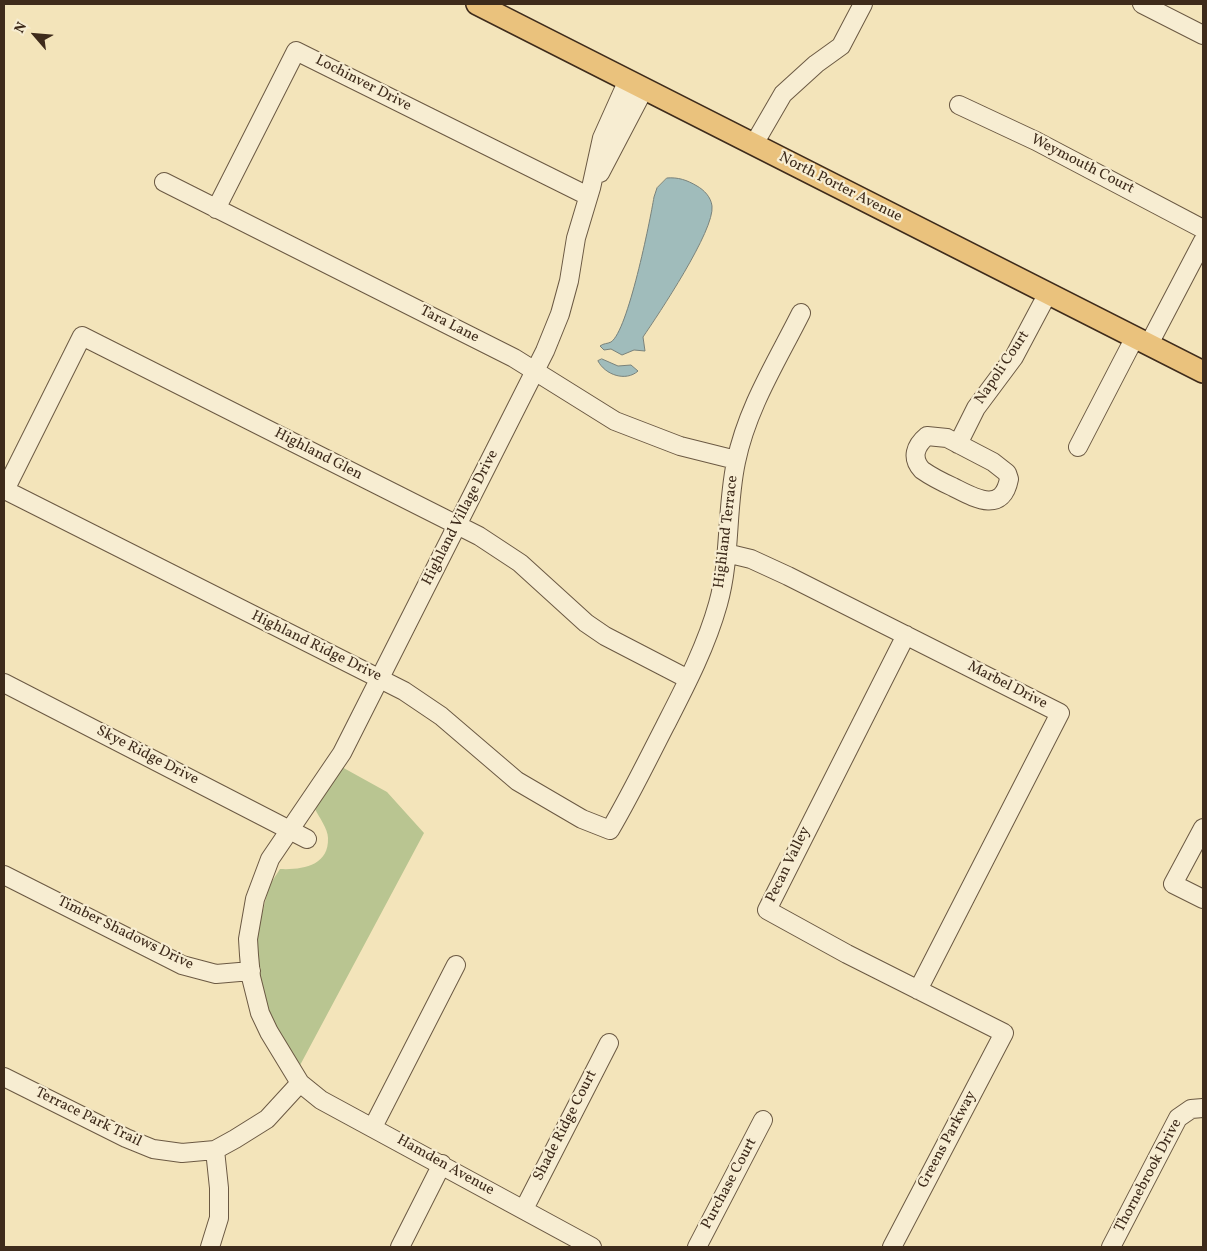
<!DOCTYPE html>
<style>
body{margin:0}
#map{position:relative;width:1207px;height:1251px;overflow:hidden;background:#f3e4ba;font-family:Vollkorn,serif}
canvas{display:block}
.frame{position:absolute;inset:0;border:5px solid #3e2b1b;pointer-events:none}
.north{position:absolute;left:10px;top:10px;width:50px;height:50px;-webkit-text-stroke:4px #f7edd2;paint-order:stroke;rotate:297deg;font-size:14px;font-weight:700;line-height:20px;text-align:center;color:#3e2b1b}
.north::after{content:'';display:block;margin:auto;width:18px;height:22px;background:#3e2b1b;clip-path:polygon(50% 0,100% 100%,50% 72%,0 100%)}
</style>
<div id="map">
<canvas width="1207" height="1251"></canvas>
<div class="frame"></div>
<div class="north">N</div>
</div>
<script>
const g = document.querySelector('canvas').getContext('2d');
g.lineJoin = 'round';
function fill(path, color) { g.fillStyle = color; g.fill(path, 'evenodd'); }
function trace(path, color, width, dash) { g.strokeStyle = color; g.lineWidth = width; g.lineCap = dash ? 'butt' : 'round'; g.setLineDash(dash || []); g.stroke(path); }
function write(font, color, halo, rows, align = 'center') {
  g.font = font + ' Vollkorn,serif'; g.lineWidth = 4.5; g.setLineDash([]); g.textBaseline = 'middle'; g.strokeStyle = halo; g.fillStyle = color; for (const [text, x, y, turn = 0] of rows) {
    g.save(); g.translate(x, y); g.rotate((+turn || 0) * Math.PI / 180); g.textAlign = isNaN(turn) ? turn : align; if (halo) g.strokeText(text, 0, 0); g.fillText(text, 0, 0); g.restore();
  }
}
const green = new Path2D(`
 M340,766l47,26 37,41 -126,236 -27,-45 -14,-47v-43l12,-48 11,-17c22,1 49,-3 48,-31 0,-9 -9,-21 -13,-29z`);
const water = new Path2D(`
 M667,178c11,-1 20,2 30,8 7,4 14,11 15,20 3,24 -54,109 -69,131l2,14 -11,-1 -12,5 -11,-6 -7,1 -4,-4c4,-3 7,-2 11,-4 17,-11 39,-121 43,-145l3,-9z
 M602,359l16,7 13,-1 7,6c-12,11 -33,4 -40,-10z`);
const minor = new Path2D(`
 M1142,4l61,31
 M959,105l77,36 167,88
 M754,144l29,-50 33,-30 25,-18 22,-42
 M600,173l44,-84
 M164,182l350,176 101,63 65,25 56,14
 M216,209l80,-158 292,145
 M1149,344l54,-103
 M927,436l20,2 46,24 14,11 2,6c-7,36 -36,18 -56,8 -11,-5 -21,-10 -31,-17 -11,-12 -7,-24 5,-34z
 M958,444l18,-36 38,-51 34,-64
 M1078,447l57,-110
 M726,553l25,6 37,17 272,137 -142,277
 M688,679l-83,-43 -19,-13 -66,-60 -41,-27 -397,-200 -77,154 399,201 37,25 76,65 65,38 28,11c20,-34 37,-69 55,-104 20,-39 41,-79 53,-122 13,-46 8,-95 18,-142 11,-54 41,-101 65,-149
 M4,683l303,156
 M1203,828l-30,56 30,15
 M4,875l178,90 34,9 35,-3
 M4,1077l122,61 27,11 29,4 33,-3 20,-11 32,-20 33,-36
 M373,1127l83,-162
 M524,1209l85,-166
 M210,1247l9,-29v-30l-4,-38
 M400,1247l42,-83
 M592,1247l-271,-147 -21,-17 -31,-51 -9,-19 -9,-36 -2,-22 -1,-16 7,-40 15,-40 72,-106 203,-402 15,-37 9,-33 7,-43 15,-50 11,-50 26,-58
 M697,1247l66,-127
 M892,1247l112,-214 -157,-79 -80,-44 139,-275
 M1111,1247l67,-129 13,-9 12,-1`);
const major = new Path2D(`
 M477,4l726,368`);
const streetNames = [
 ["Lochinver Drive",363,84,27],
 ["Weymouth Court",1082,165,27],
 ["North Porter Avenue",840,188,27],
 ["Tara Lane",449,325,27],
 ["Napoli Court",1003,368,-56],
 ["Highland Glen",318,455,27],
 ["Highland Village Drive",461,518,-63],
 ["Highland Terrace",727,532,-83],
 ["Highland Ridge Drive",316,647,26],
 ["Marbel Drive",1007,686,27],
 ["Skye Ridge Drive",147,756,27],
 ["Pecan Valley",789,865,-64],
 ["Timber Shadows Drive",125,934,26],
 ["Terrace Park Trail",88,1118,26],
 ["Shade Ridge Court",566,1126,-63],
 ["Greens Parkway",948,1140,-62],
 ["Hamden Avenue",445,1166,29],
 ["Thornebrook Drive",1149,1176,-62],
 ["Purchase Court",730,1184,-62]
];
fill(green, '#b9c591');
fill(water, '#a0bcbb');
trace(water, '#79827b', 1);
trace(minor, '#6b5943', 20);
trace(major, '#3e2b1b', 24);
trace(minor, '#f7edd2', 18);
trace(major, '#eac27d', 21);
write('15px', '#3e2b1b', '#f7edd2', streetNames);
</script>
